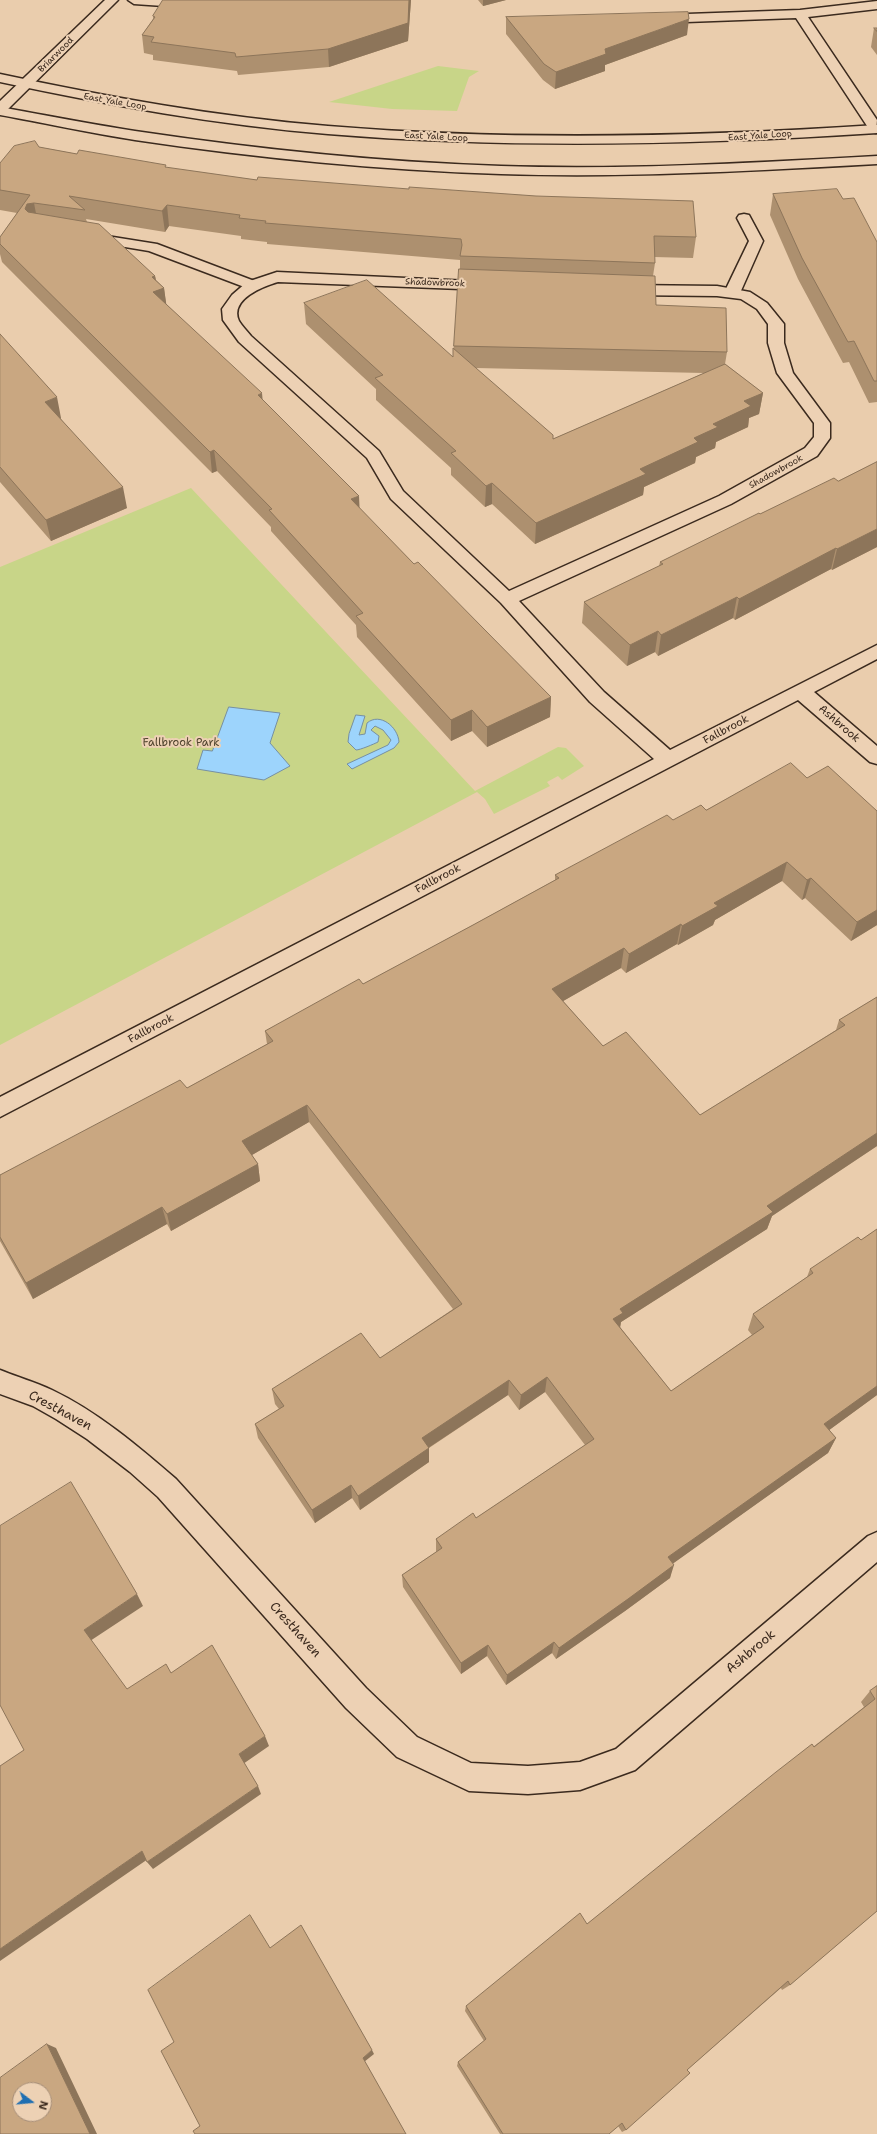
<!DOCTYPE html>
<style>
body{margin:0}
#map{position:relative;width:877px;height:2134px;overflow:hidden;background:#eacdad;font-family:"Shantell Sans",sans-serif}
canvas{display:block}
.north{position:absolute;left:12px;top:2082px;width:40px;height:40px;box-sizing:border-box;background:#edd1b4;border:1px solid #a68e78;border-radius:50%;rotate:106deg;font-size:11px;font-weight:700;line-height:16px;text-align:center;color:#3b2a1e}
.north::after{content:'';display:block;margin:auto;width:14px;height:18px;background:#1f6fb2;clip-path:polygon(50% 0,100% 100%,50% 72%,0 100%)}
</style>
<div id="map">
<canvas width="877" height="2134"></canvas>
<div class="north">N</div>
</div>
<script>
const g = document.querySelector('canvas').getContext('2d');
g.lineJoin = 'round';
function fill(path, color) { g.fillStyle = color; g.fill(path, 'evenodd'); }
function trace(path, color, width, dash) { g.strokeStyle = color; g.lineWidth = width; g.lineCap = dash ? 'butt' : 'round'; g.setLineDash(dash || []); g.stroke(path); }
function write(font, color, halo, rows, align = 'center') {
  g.font = font + ' "Shantell Sans",sans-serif'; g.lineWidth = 4; g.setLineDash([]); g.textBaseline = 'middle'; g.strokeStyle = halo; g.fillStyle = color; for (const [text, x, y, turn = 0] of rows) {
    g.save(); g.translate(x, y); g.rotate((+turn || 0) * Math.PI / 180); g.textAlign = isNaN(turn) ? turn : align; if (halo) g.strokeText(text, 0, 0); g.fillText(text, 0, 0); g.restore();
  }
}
const green = new Path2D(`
 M438,66l41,5 -10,6 -12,34 -65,-2 -63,-7z
 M191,488l284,303 83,-44 8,1 18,18 -22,14 -4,-4 -11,6 3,4 -56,28 -9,-15 -8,-7 -477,253v-478z`);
const water = new Path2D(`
 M229,707l51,6 -10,30 20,23 -26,14 -67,-11 6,-19 9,1z
 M356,715l9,1 -6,19 6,-1 2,-11c13,-11 31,4 32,19l-5,6 -42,21 -5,-5 41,-19 3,-5 -8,-10 -8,-4 -4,4 8,6 -1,6c-4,2 -18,8 -22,8l-8,-8 1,-8z`);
const lane = new Path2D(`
 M128,0h63l7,1 1,3 -6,4 -59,-4z
 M877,1v8l-69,8 69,103 -1,13 -5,-1 -75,-114 -137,5 -6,-4 6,-4 141,-5z
 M744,214l5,1 14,26 -23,52 -3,3h-10l-3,-3 25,-52 -12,-23 2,-3z
 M88,233l69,11 100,38 3,3 -3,3h-10l-98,-37 -66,-11 -2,-3 2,-3z`);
const street = new Path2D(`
 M105,0h13l-113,112 -5,1v-12z
 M277,272l215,10 3,3 -3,3 -5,2 -209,-8c-14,4 -49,17 -39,39 3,5 8,10 12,15l128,115 24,40 106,100 210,-95 86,-48 9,-11v-14l-37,-50 -9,-30v-19l-11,-15 -16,-10 -24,-3 -91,-1 -5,-2 -3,-3 3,-3 5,-2 91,1 33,6 17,11 17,21v19l9,30 37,50v15l-13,18 -86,48 -212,97 85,91 66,58 207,-105v14l-63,33 63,54v18l-7,-2 -72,-62 -798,417v-20l654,-338 -64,-57 -89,-99 -110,-104 -24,-41 -128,-116 -16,-22 -1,-11 10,-14 15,-13z
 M0,1370c17,7 35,12 52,20 46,22 86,56 124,89l190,209 51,49 54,26 57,3 52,-4 36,-13 252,-213 9,-4v30l-242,208 -55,20 -52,4 -59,-3 -72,-34 -51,-49 -188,-211 -28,-25 -43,-33 -31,-20 -23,-13 -33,-12z`);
const secondary = new Path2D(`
 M0,74c108,23 217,43 328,52 183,15 366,11 549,-1v8c-183,12 -366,16 -549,1 -111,-9 -220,-29 -328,-52z
 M0,107c45,8 90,17 135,24 121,18 243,31 366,35 125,4 251,-3 376,-10v8c-125,7 -251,14 -376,10 -123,-4 -245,-16 -366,-34 -45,-7 -90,-17 -135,-25z`);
const wall = new Path2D(`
 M163,0h248l-3,41 -79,26 -91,8 -1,-4 -84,-11v-5l-9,-2 -2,-18 11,-16v-3z
 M478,0h28l-23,6z
 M506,17l181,18 -82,30v6l-50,18 -12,-9 -37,-46z
 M874,28h3v27l-6,-8z
 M39,147l38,7 90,14 90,12 439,57 -3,21 -39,-1 1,6 -2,13 3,29 71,47 -2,12 38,29 -4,21 -10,4 -1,9 -32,15 -1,6 -19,9 -1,6 -51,24 -1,8 -108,49 -43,-40 -7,3 -34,-32v-7l-75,-68v-11l-70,-65 -2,-21 149,54 6,-88h1v-9l-193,-16v-2l-26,-3v-3l-72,-10 -4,6 -79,-13 1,3 68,54 1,4 8,8 2,16 96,95 97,109 55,56 137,133 -1,20 -63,30 -15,-16 -21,10 -94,-104 -1,-12 -85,-94v-4l-54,-56 -5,2 -210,-211 -2,-8v-17l17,-24 -17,-3v-47zM476,368l228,5 -151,66z
 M773,194l70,5 34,43v160l-8,1 -20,-41 -6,1 -45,-84 -28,-64z
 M0,334l61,84v1l66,89 -76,33 -51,-59z
 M877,462v85l-45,23 -1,-1 -96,51 -2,-2 -75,38 -3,-4 -28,14 -45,-43 2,-21 75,-36 1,-4 100,-48 78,-33z
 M807,778l70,33v114l-26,16 -46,-43 -3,2 -20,-19 -67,39 -2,5 -35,20 -1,-1 -51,29 -5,-5 -58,33 40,45 97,69 136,-85 3,-10 38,-23v149l-105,70 -5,13 -146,93 -1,5 51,64 81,-56 -4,-5 5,-16 54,-37 3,-8 51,-29 16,-11v166l-48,35 7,8 -8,15 -155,110 -3,15 -45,33 -69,48 -4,-6 -46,32 -19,-29 -26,18 -58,-87 -1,-12 34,-23v-13l40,-21 109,-73 -40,-53 -26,18 -11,-15 -79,53v14l-69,48 -8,-12 -37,25 -57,-85 -3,-14 24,-15 -4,-5 -3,-15 108,-31 73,-49 -144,-187 -57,33 6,9 2,17 -89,50 -4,-7 -134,75 -33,-58v-66l187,-87 80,-44 -2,-13 98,-47 110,-59 82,-45v-5l118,-55z
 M877,1686v225l-87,74 -8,5 -1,-2 -94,82 -61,60 -4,2 -4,-6 -9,8h-109l-43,-68 1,-4 26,-21 -19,-30 1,-5 121,-82 277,-217 -3,-5 9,-11z`);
const shadedWall = new Path2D(`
 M409,0h2l-3,41 -79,26 -1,-18z
 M483,0h23l-23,6z
 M689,19l-2,16 -82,30v6l-50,18 1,-17 49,-23z
 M34,203l4,21 -13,-15 2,-5z
 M167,205l2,21 -4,6 -3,-21z
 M155,276l3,14 6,-2 3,21 -14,-17 -1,-15z
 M262,393l2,22 -6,-20z
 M763,393l-4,21 -10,4 -1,9 -32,15 -1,6 -19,9 -1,6 -51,24 -1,8 -108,49 1,-21 104,-54 54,-31 50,-37z
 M57,397l4,21 -11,5 -5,-21z
 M214,450l3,21 -5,2 -2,-21z
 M492,483v21l-7,3 1,-21z
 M123,487l4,21 -76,33 -5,-21z
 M359,496l1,21 -9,-18z
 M877,529v18l-45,23 5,-21z
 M836,548l-5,21 -96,51 4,-21z
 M737,597l-4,21 -75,38 3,-21z
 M658,631l-3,21 -28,14 3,-21z
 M551,697l-1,20 -63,30v-20z
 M472,710v21l-21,10v-21z
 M787,862l-5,19 -67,39 -2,5 -35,20 4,-19 32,-23z
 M811,878l-6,20 -3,2 5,-20z
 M877,910v15l-26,16 6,-19z
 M681,924l-4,20 -51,29 3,-19z
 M624,948l-3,20 -70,40 1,-19z
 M307,1105l2,17 -64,37 -3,-18z
 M877,1133v13l-105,70 -5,13 -146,93 -1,6 -7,-9 7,-10 147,-103z
 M258,1164l2,17 -89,50 -4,-17z
 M162,1207l5,17 -134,75 -7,-16z
 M547,1377l-2,15 -26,18 2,-15z
 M509,1380l-1,15 -86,57v-14z
 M877,1386v9l-60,44 7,-15z
 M836,1438l-8,15 -164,117 4,-13z
 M429,1448v14l-69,48 -2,-14z
 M351,1485l1,13 -37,25 -3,-13z
 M674,1565l-4,13 -45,33 -69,48 3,-11z
 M137,1594l6,12 -53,35 -6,-11z
 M554,1642l-2,11 -46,32 1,-10z
 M488,1645l-1,11 -26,18v-11z
 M265,1736l4,10 -26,18 -4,-10z
 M258,1786l3,8 -108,75 -6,-7z
 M142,1851l6,8 -148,102v-12z
 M47,2044l9,4 41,86h-7z
 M372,2050l2,4 -10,8 -1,-4z`);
const building = new Path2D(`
 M163,0h246l-1,23 -80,26 -92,8 -1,-4 -84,-11 3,-5 -12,-2 13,-18 -2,-1z
 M688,12l1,7 -84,30 1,5 -50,18 -12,-8 -38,-47z
 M874,28h3v3z
 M35,141l4,6 38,7 2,-4 87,15 -1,2 92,13 1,-3 151,12v-2l127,9 157,5 3,36 -42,-1 1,27 -195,-7 2,-11 -1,-6 -196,-16 1,-2 -27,-3 1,-3 -73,-10 -5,6 -93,-15 16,14 -51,-7 -7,1 -2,5 3,3 71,12 56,52 -3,1 12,11 -11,4 109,101 -4,2 101,101 -8,3 63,65 4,-2 133,135 -64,30 -15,-17 -21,10 -95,-104 7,-3 -94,-103 3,-1 -58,-59 -4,2 -210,-208v-7l30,-42 -30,-5v-27l14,-17z
 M837,189l6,10 11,-1 23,44v139h-3l-20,-40 -6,1 -46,-84 -29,-64z
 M459,269l196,7 1,29 70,3 1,44 -273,-6z
 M367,280l86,77v-9l100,87v4l172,-75 38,29 -19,8 7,5 -38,18 5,3 -24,11 4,4 -58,27 6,5 -110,49 -44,-40 -6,3 -35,-33 5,-2 -81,-73 8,-3 -79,-72z
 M0,334l57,63 -12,5 78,85 -77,33 -46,-53z
 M877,462v67l-40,20 -1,-1 -97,51 -2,-2 -76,38 -3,-4 -28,14 -46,-43 79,-38 -3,-2 99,-49 1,1 74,-36 4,3z
 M791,763l16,15 21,-12 49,45v99l-20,12 -46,-44 -4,2 -20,-18 -73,41 4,3 -36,20 -1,-2 -52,30 -5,-6 -72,41 51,57 23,-14 74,83 145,-90 -6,-5 38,-23v136l-110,73 6,6 -153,97 3,4 -10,6 58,72 93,-64 -11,-13 60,-41 -3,-4 48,-32 3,3 16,-11v157l-53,38 12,14 -168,119 6,8 -46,34 -69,49 -5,-6 -47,33 -19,-30 -27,18 -59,-88 40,-27 -6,-9 37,-26 3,5 118,-79 -47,-62 -26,18 -12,-15 -87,58 7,10 -71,48 -7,-11 -39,25 -57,-86 29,-18 -12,-17 89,-56 19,25 82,-54 -155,-199 -65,36 16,23 -91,50 -5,-7 -136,76 -26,-46v-62l180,-95 7,8 86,-47 -8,-10 94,-52 4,5 110,-59 86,-47 -4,-3 112,-60 6,5 28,-15 5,5z
 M71,1482l66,112 -53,36 43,59 39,-25 5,9 41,-28 53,91 -26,18 19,32 -111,76 -5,-11 -142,98v-183l24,-16 -24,-45v-179z
 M877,1686v225l-87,74 -2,-4 -101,89 3,3 -64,57 -4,-7 -13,11h-106l-45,-72 28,-23 -20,-33 114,-93 7,11 189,-152 36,-28 2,3 61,-48 -5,-8z
 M250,1915l20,33 31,-23 71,125 -9,8 43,76h-211l-2,-3 7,-5 -39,-75 13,-9 -26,-52z
 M47,2044l43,90h-90v-56zM20,2090h24v24h-24z`);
const farStreetnames = [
 ["Briarwood",56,55,-45],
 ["East Yale Loop",115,102,10],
 ["East Yale Loop",760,136,-4],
 ["East Yale Loop",436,137,3],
 ["Shadowbrook",435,283,2],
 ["Shadowbrook",776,472,-29]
];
const streetNames = [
 ["Ashbrook",839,724,41],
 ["Fallbrook",726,730,-28],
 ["Fallbrook",438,879,-28],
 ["Fallbrook",151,1029,-28]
];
const parkNames = [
 ["Fallbrook Park",181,743]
];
const nearStreetnames = [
 ["Cresthaven",60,1411,28],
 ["Cresthaven",295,1630,48],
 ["Ashbrook",751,1652,-40]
];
fill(green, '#c8d588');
fill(water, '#9dd4fc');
trace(water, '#7690a3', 1);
trace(lane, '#3b2a1e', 3);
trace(street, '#3b2a1e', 3);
trace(secondary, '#3b2a1e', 3);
fill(lane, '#edd1b4');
fill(street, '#edd1b4');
fill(secondary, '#edd1b4');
fill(wall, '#ad906f');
fill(shadedWall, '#8d755a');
fill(building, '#c9a781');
trace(building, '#8d755a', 1);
write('9px', '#3b2a1e', '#edd1b4', farStreetnames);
write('11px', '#3b2a1e', '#edd1b4', streetNames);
write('11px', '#50442e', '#edd1b4', parkNames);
write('13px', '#3b2a1e', '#edd1b4', nearStreetnames);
</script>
